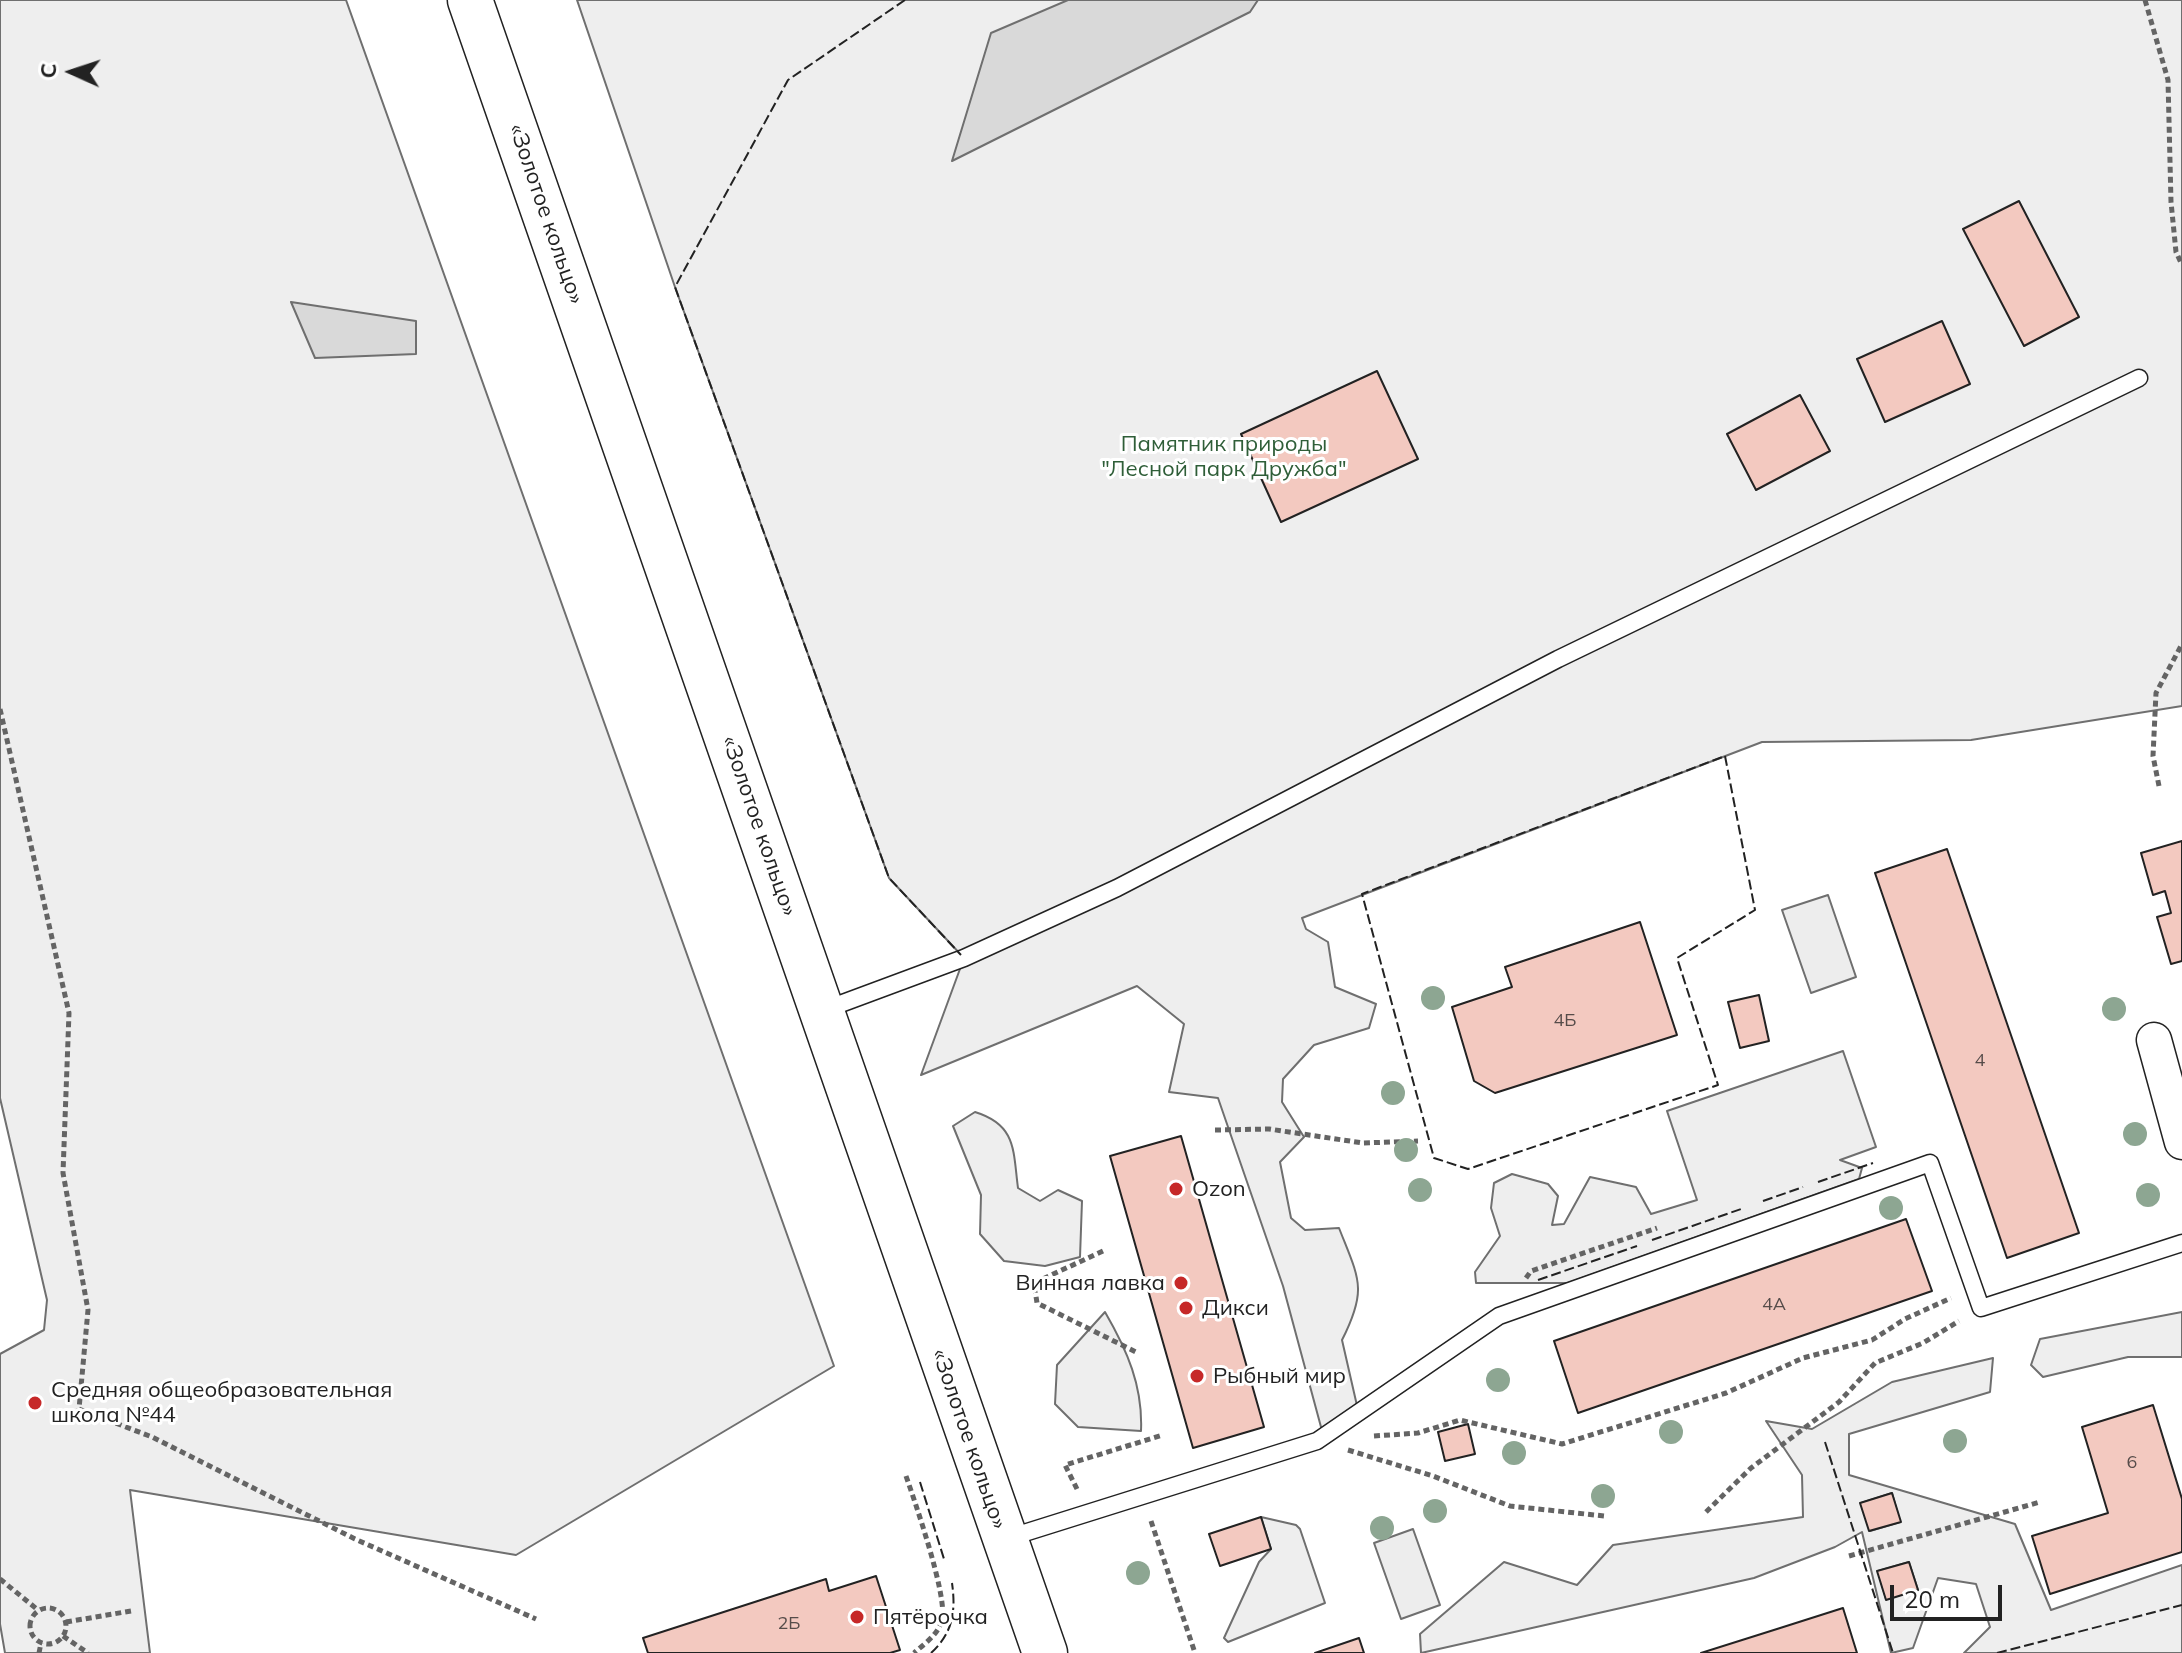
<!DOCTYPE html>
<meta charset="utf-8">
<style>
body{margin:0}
#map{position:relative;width:2182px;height:1653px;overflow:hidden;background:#fff;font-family:Mulish,sans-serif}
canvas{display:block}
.north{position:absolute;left:32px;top:32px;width:80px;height:80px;-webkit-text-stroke:6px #fff;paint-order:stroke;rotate:273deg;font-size:22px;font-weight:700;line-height:32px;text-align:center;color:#222}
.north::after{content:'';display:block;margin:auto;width:28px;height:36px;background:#222;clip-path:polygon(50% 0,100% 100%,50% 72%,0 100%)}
.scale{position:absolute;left:1890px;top:1585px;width:112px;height:36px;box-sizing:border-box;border:4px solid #222;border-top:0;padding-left:10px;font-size:24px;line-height:28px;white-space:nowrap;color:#222;-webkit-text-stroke:6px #fff;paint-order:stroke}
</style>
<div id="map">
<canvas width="2182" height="1653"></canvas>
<div class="north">С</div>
<div class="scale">20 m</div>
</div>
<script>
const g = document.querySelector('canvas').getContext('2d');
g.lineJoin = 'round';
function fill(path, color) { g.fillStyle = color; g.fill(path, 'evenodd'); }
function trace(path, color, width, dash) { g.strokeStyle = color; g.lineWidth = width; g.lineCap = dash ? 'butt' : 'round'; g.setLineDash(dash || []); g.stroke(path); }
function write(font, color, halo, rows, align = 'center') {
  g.font = font + ' Mulish,sans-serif'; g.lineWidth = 6; g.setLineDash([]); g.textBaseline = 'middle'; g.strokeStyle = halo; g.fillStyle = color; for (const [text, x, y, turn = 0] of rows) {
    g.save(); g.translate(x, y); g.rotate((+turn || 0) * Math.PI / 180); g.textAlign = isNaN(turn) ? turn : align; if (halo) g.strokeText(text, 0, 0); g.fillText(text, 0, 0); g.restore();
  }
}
const green = new Path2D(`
 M0,0h346l488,1366 -318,189 -386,-65 20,163h-145l-5,-29v-270l44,-24 3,-30 -47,-202z
 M577,0h1605v706l-211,34 -209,2 -460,176 4,11 22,13 7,45 41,17 -7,24 -55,17 -31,34 -1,23 22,35 -24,25 11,56 14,12 34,-2c20,51 29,61 3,112l16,70 -21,22 -16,-5 -38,-141 -65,-188 -49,-6 15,-68 -47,-38 -216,89 43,-117 -75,-80 -214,-591z
 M1843,1051l33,96 -36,13 22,8 -3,11 -291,104h-92l-1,-11 25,-36 -9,-28 3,-25 18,-9 36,10 10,12 -6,29 12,-1 26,-47 46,10 15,27 46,-14 -30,-89z
 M975,1112c42,13 38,39 43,76l22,13 18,-11 24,11 -2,56 -35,9 -41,-5 -24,-27 1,-39 -28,-69z
 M1105,1312c22,38 38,74 36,119l-63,-4 -23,-23 2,-39z
 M2182,1312v45h-54l-85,20 -12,-12 9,-26z
 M1993,1358l-3,34 -141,42v41l166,49 36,86 131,-45v88h-218l26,-26 -14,-43 -38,-6 -25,70 -22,5 -29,-121 -27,15 -81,31 -333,75 -1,-19 84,-72 73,23 36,-40 190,-28 -1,-42 -36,-54 46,8 80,-47zM1892,1493l8,29 -30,9 -9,-28zM1909,1562l9,28 -32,9 -8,-28z
 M1261,1517l35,8 4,4 25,74 -97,39 -4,-4 35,-76 12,-13z`);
const parking = new Path2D(`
 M1828,895l28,82 -45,16 -29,-83z
 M1413,1529l27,76 -39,14 -27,-76z`);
const water = new Path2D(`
 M1068,0h190l-8,12 -298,149 39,-128z
 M291,302l125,19v33l-101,4z`);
const building = new Path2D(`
 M2019,201l60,116 -55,29 -61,-117z
 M1942,321l28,63 -85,38 -28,-63z
 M1377,371l41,88 -137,63 -40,-88z
 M1800,395l30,56 -74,39 -29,-56z
 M2182,841v120l-11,3 -14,-47 14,-4 -6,-22 -12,4 -12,-42z
 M1947,849l132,384 -72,25 -132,-385z
 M1640,922l37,113 -182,58 -21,-12 -22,-74 60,-20 -7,-20z
 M1759,995l10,46 -29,7 -12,-46z
 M1181,1136l83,291 -71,21 -83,-292z
 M1906,1219l26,72 -354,122 -24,-72z
 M2153,1405l29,94v53l-132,42 -18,-58 76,-23 -26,-86z
 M1468,1424l7,30 -30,7 -7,-29z
 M1892,1493l9,29 -32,9 -9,-28z
 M1261,1517l10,32 -51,17 -11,-32z
 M1909,1562l9,28 -32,10 -9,-29z
 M876,1576l24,74 -10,3h-242l-5,-15 183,-59 3,12z
 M1843,1608l14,45h-156l76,-24z
 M1359,1638l5,15h-49z`);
const path = new Path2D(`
 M2145,0l23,80 3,122 5,50 6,13
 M0,709l69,304 -6,160 25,137 -9,99 73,28 203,102 181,80
 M2159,786l-6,-30 3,-63 26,-49
 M1215,1130l54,-1 94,14 55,-2
 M1103,1251l-69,32 3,20 99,49
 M1526,1278l5,-7 126,-43
 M1374,1436l44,-3 42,-13 102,24 164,-51 77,-35 69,-18 33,-21 46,-21
 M1348,1450l85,26 77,30 94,10
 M906,1476c9,26 42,121 36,144 -4,15 -18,24 -28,33
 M1077,1489l-12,-24 98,-30
 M1706,1512l45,-44 88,-66 36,-39 48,-20 36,-22
 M1151,1521l44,132
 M1849,1556l191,-54
 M0,1579l38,31
 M30 1626a18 18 0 1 1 36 0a18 18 0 1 1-36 0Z
 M66,1622l65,-11
 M63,1636l25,17
 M39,1653l2,-10`);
const service = new Path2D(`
 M824,1010l140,-52 153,-70 441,-229 581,-281
 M1005,1539l312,-98 182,-125 431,-153 51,145 201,-65`);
const minor = new Path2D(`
 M2154,1040l28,102`);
const trunk = new Path2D(`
 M470,0l575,1653`);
const fence = new Path2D(`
 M905,0l-117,80 -113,207 214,591 72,77
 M1725,756l30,154 -78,48 41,127 -250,84 -34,-11 -72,-264z
 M1818,1182l55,-19
 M1763,1201l40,-14
 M1652,1240l92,-32
 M1538,1280l99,-34
 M1825,1442l68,211
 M920,1482l24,77
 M931,1653c22,-20 25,-42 21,-70
 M1997,1653l185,-48`);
const trees = [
 [1433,998],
 [2114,1009],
 [1393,1093],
 [2135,1134],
 [1406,1150],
 [1420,1190],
 [2148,1195],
 [1891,1208],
 [1498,1380],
 [1671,1432],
 [1955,1441],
 [1514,1453],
 [1603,1496],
 [1435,1511],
 [1382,1528],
 [1138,1573]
];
const markers = [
 [1176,1189,8,"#c62828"],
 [1181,1283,8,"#c62828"],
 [1186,1308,8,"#c62828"],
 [1197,1376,8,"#c62828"],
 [35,1403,8,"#c62828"],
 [857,1617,8,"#c62828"]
];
const numberNames = [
 ["4Б",1565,1021],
 ["4",1980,1061],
 ["4А",1774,1305],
 ["6",2132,1463],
 ["2Б",789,1624]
];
const streetNames = [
 ["«Золотое кольцо»",546,214,71],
 ["«Золотое кольцо»",759,826,71],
 ["«Золотое кольцо»",969,1439,71]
];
const parkNames = [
 ["Памятник природы",1224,444],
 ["\"Лесной парк Дружба\"",1224,469]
];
const poiNames = [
 ["Ozon",1192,1189],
 ["Винная лавка",1165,1283,"right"],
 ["Дикси",1202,1308],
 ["Рыбный мир",1213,1376],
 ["Средняя общеобразовательная",51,1390],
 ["школа №44",51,1415],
 ["Пятёрочка",873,1617]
];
fill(green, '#eee');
trace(green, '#6f6f6f', 2);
fill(parking, '#ededed');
trace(parking, '#6f6f6f', 2);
fill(water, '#d9d9d9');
trace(water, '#6f6f6f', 2);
fill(building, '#f3c9c0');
trace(building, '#222', 2);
trace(service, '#222', 19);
trace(minor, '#222', 37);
trace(trunk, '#222', 47);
trace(path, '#646464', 5, [6, 4]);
trace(service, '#fff', 16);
trace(minor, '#fff', 34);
trace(trunk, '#fff', 44);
trace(fence, '#222', 2, [10, 4]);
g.fillStyle = '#8da692';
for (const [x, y] of trees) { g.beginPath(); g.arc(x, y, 12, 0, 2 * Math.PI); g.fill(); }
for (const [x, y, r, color] of markers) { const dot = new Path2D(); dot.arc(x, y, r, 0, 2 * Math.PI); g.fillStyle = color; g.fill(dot); trace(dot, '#fff', 3); }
write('18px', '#564c4a', null, numberNames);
write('22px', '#222', '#fff', streetNames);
write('22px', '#2f5e38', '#fff', parkNames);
write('22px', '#222', '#fff', poiNames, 'left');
</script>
